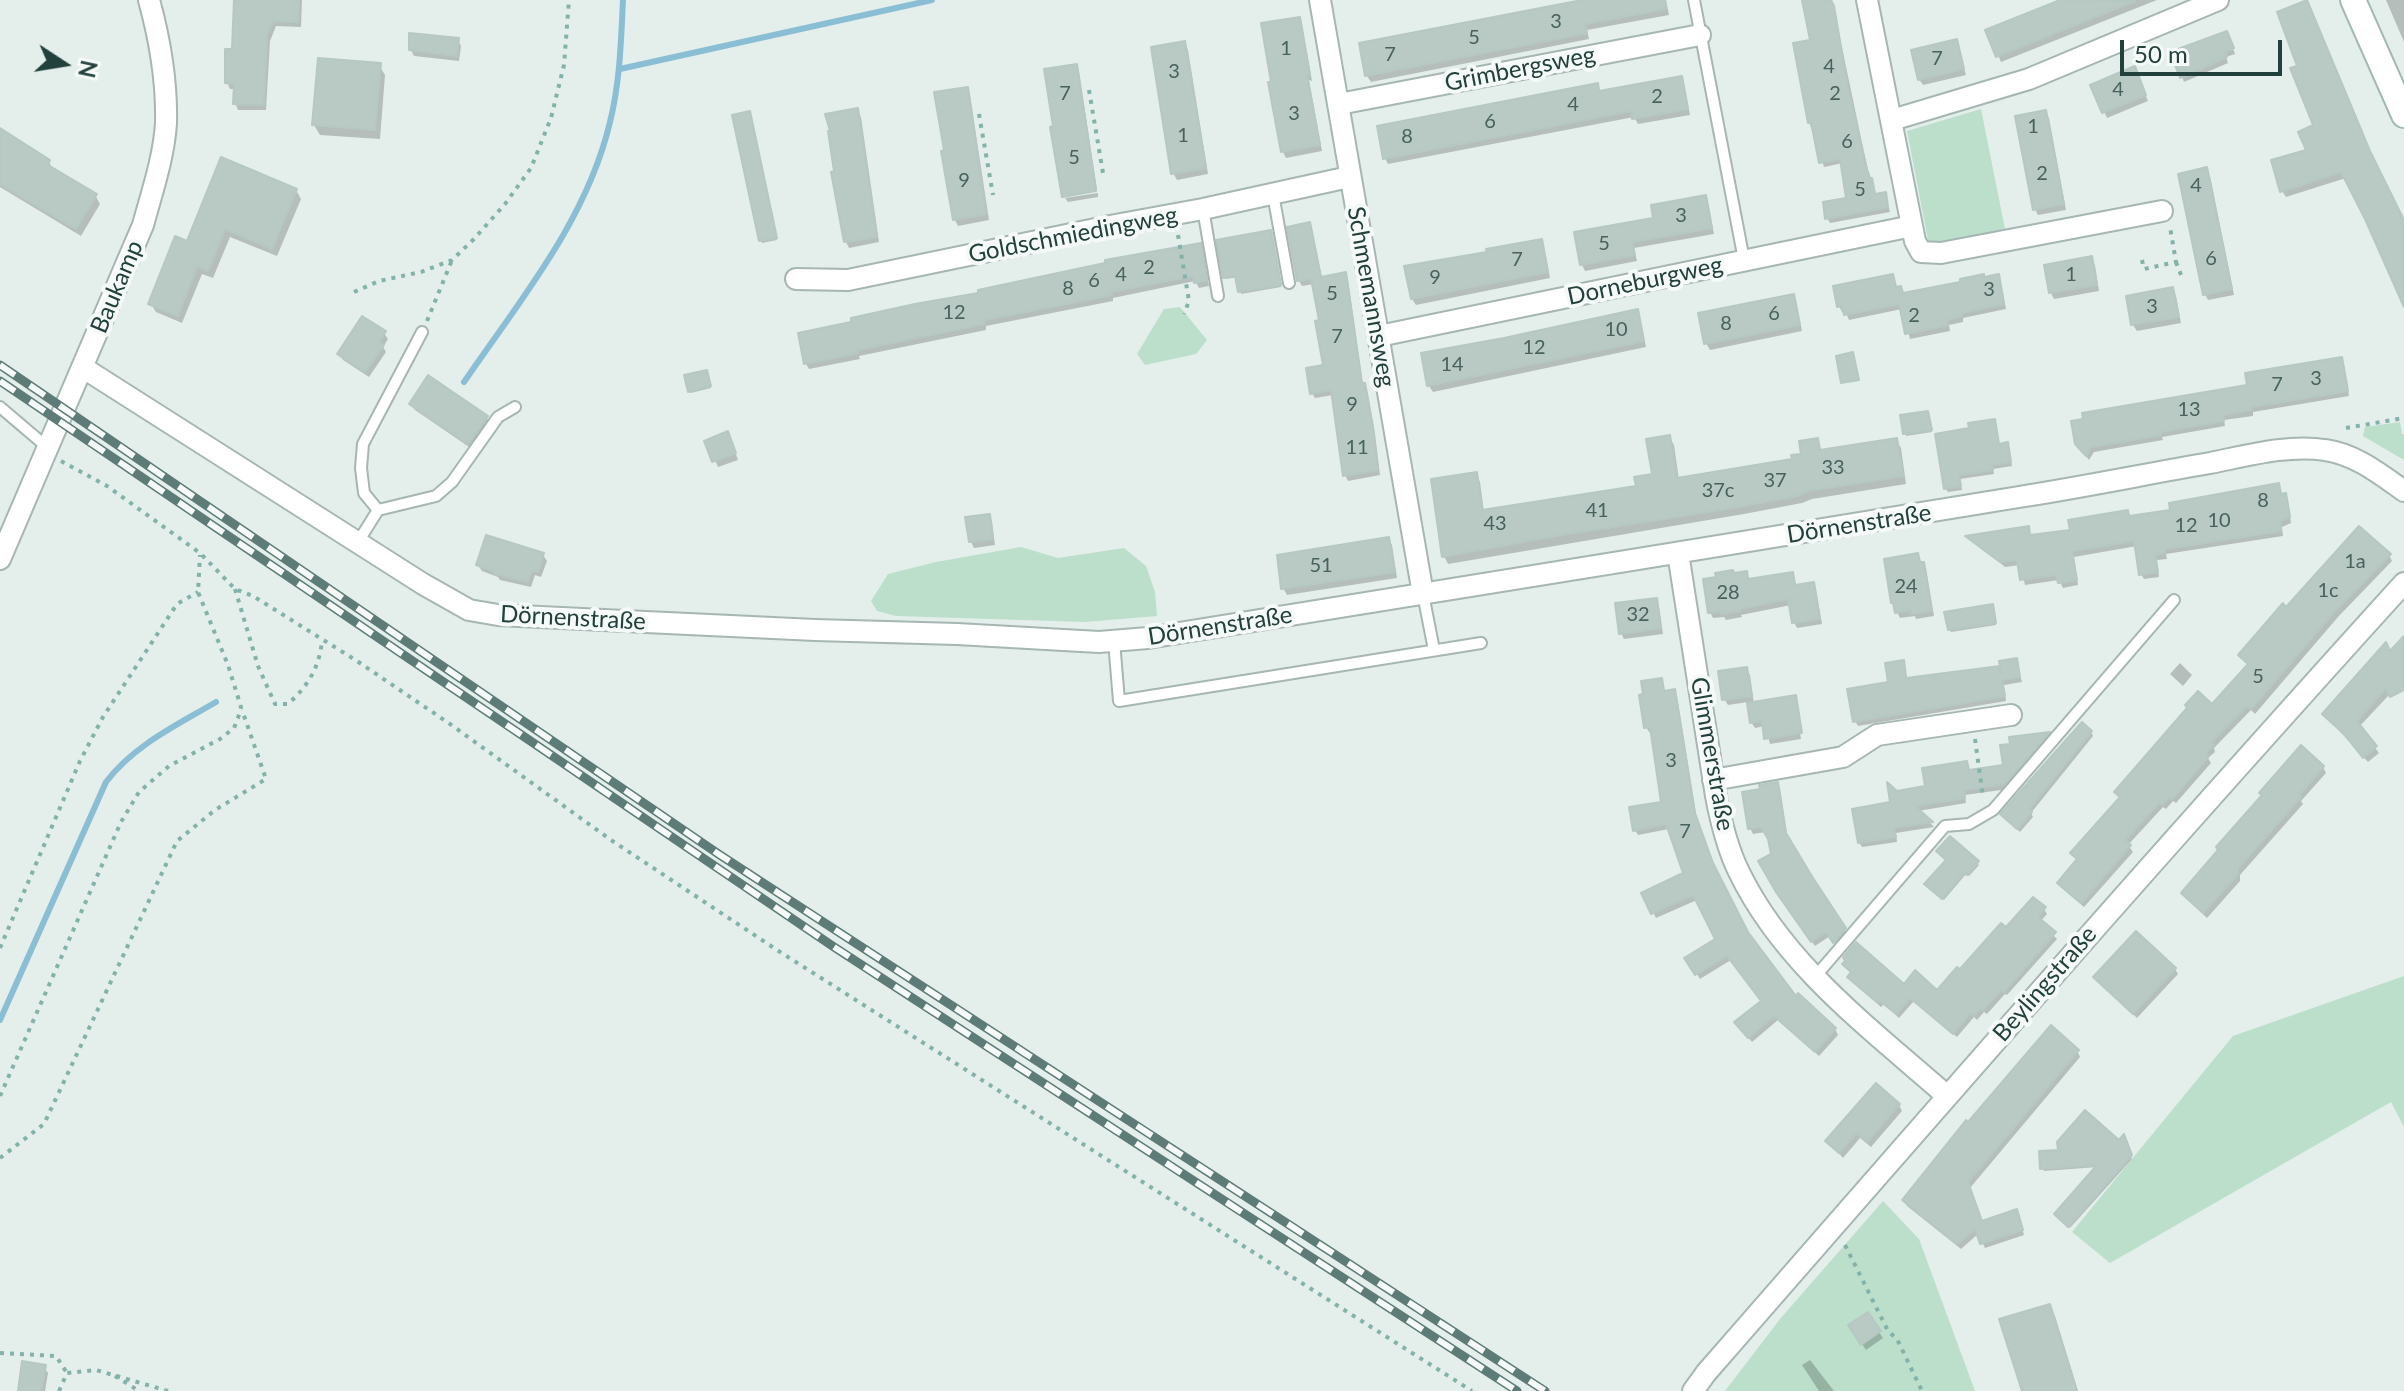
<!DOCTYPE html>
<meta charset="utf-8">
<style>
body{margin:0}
#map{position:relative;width:2404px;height:1391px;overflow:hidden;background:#e4eeeb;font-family:Lato,sans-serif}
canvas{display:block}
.north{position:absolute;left:24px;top:24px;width:80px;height:80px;-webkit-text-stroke:6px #f5faf8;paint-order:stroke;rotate:102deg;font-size:22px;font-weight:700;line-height:32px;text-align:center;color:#22403c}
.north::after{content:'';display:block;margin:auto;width:28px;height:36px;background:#22403c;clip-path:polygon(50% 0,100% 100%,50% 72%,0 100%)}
.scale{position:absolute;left:2120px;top:40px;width:162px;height:36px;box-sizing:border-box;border:4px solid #22403c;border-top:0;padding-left:10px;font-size:24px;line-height:28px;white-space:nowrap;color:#22403c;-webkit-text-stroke:6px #f5faf8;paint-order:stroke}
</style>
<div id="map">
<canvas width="2404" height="1391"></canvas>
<div class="north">N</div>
<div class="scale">50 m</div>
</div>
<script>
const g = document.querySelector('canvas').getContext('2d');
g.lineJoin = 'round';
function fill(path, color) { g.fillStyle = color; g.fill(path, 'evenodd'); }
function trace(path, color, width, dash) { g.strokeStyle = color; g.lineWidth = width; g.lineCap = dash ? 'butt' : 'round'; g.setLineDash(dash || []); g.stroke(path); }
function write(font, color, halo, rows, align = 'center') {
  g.font = font + ' Lato,sans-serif'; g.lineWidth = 8; g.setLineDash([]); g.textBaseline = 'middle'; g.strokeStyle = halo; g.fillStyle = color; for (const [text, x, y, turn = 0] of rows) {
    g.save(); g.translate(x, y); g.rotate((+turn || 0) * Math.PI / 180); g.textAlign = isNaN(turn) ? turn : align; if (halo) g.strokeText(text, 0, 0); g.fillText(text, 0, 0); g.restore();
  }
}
const green = new Path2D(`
 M1981,109l24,120 -76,16 -22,-114z
 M1180,307l27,33 -11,14 -51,11 -8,-11 27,-45z
 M2400,422l2,12h2v26l-41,-24 2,-9z
 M1021,547l37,11 66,-10 22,18 9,26 2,24 -72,6 -189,-6 -19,-5 -6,-10 17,-27 48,-12z
 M2404,976v151l-13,-25 -281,161 -38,-31 161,-196z
 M1883,1201l36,38 56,152h-250l55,-72z`);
const shadow = new Path2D(`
 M236,0h66l-1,27 -25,-1 -6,15 -4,69h-28l-3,-7 1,-14h-6l-3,-7 7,-30z
 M1593,0h73l3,15 -82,15 2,9 -218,43 -4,-6 -6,-31z
 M1804,0h28l37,176 5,9 2,10 9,-1 5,18 -60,11 -3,-5 22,-18 -6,-37 -19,4 -15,-45 3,-81z
 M2064,0h93l-156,62 -13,-31z
 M2386,0h18v42z
 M1299,19l3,6 10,56 -3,-1 13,71 -36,7 -3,-6 -10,-69z
 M2229,38l6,16 -9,3 2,6 -44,19 -2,-5z
 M458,40l3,6 -2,15 -45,-5 -3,-6z
 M1956,41l10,34 -43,10 -4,-6z
 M1184,43l4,7 20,124 -31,6 -4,-7z
 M379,65l6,10 -5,64 -60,-4 -6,-10z
 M1076,66l3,6 18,117 -33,5 -9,-66z
 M2300,67l72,93 32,69v73l-58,-124 -60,19 -4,-6 27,-40 7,-25z
 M2137,75l11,26 -41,17 -14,-32z
 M1681,78l3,6 6,31 -52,9 -4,-7 -246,47 -3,-6 212,-72 4,7z
 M967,89l3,6 19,125 -31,6 -3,-6 -9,-69z
 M857,111l4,6 18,125 -30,6 -3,-6z
 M2045,112l4,6 17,92 -28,5 -3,-6z
 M735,116h15l27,124 -15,3 -1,-2z
 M0,131l49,31 5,9 41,24 5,9 -19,32 -81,-49z
 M2206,170l4,6 24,119 -26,5 -3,-6z
 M296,190l5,9 -24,57 -47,-19 -17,41 -11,-4 -20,49 -26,-11 -5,-8 37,-61z
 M1098,193v4l-30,5 -3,-4z
 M1705,197l3,6 6,31 -80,14 3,13 -52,10 -3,-6 73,-46z
 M1309,224l3,5 10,49 23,-4 3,6 15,105 4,5 8,44 5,41 -32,6 -3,-6 -12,-80 -18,3 -3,-5 14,-26 -12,-83 -12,2 -3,-5 -10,-53z
 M1272,234l9,53 -40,7 -3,-17 -12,2 -1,-2z
 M1541,241l3,6 6,31 -134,27 -4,-6 -5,-31 82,-15z
 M1200,245l3,6 6,35 -10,2 -4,-7 -82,17v3l-127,25v4l-127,26 1,3 -51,10 -3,-5 175,-70z
 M2091,258l4,7 4,26 -45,8 -3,-6 -5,-27z
 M1998,276l3,6 5,27 -43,9v4l-14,3 1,6 -40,8 -8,-30 -53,11 -4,-9 -3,1 -3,-6 53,-29 5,12 7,6z
 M2172,290l4,6 5,27 -44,8 -4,-6z
 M1793,296l3,6 6,29 -92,19 -4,-7z
 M1637,311l3,7 6,29 -213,45 -4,-6 -5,-31z
 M384,333l4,6 -5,8 3,5 -17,25 -26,-17 -3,-6z
 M2341,359l3,6 5,31 -96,16v4l-29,4 1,6 -63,11 1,3 -69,12 -5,8 -12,-16 8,-23 165,-35z
 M707,374l4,14 -20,5 -1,-2z
 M411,404l76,14 3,6 -18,25 -57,-39z
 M1929,415l3,17 -26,4 -4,-19z
 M1994,421l5,24 8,-1 2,4 3,18 -19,3 1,5 -34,5 2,11 -14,2 -3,-4 26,-58z
 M1669,437l5,8 5,35 115,-19 23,-21 5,12 74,-12 5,8 5,36 -94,15 -10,4 -58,11 -296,50 -4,-8 32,-82 4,8 4,30 154,-24 16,-12z
 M731,440l7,20 -20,7 -11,-25z
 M2278,485l4,11h3l3,5 3,22 -9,4 1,9 -117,18 1,5 -10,1 2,17 -15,2 -3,-5 -4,-28 -63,11 4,28 -15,3 -4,-8 -34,5 -5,-20 -15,2 -37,-30 60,-9 3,9 41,-5 55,-20 3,6 42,-7z
 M989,516l3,6 3,23 -21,3 -3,-6z
 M1388,539l4,6 5,33 -110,17 -4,-7z
 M543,555l4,6 -6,16 -6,-2 -4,12 -31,-7 -2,-3 -16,-6 -4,-6z
 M1917,555l9,14 8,47 -18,3 -1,-3 -15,2 -3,-6z
 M2389,555l3,6 -54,56 -83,97 -4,-4 -37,38 1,4 -7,6 3,5 -35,40 -3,-2 -7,8 -3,-2 -35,38 5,7 -49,55 -21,-18 -4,-6 19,-22 -5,-8 47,-54 -3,-7 96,-85 36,-41 -8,-11 46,-46z
 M1746,573l4,6 42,-4 5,11 16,-2 3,6 6,34 -25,4 -3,-6 -3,-17 -50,10 1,2 -16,3 -2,-3 -11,1 -3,-6 24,-37z
 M1656,600l3,7 4,27 -39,5 -3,-6z
 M1993,608l3,17 -45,7 -1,-2z
 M2404,639v40l-45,48 20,26 -11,9 -44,-48 66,-60z
 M2016,660l6,22 -18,3 2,16 -148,25 -3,-5 35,-38 13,-20 5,17 90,-12z
 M2180,663l12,12 -9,11 -13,-12z
 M1746,669l4,6 4,29 41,-3 6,38 -31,5 -5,-18 -10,2 -4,-6 -3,-20 -20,3 -4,-6z
 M1661,680l4,13 9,-2 3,6 20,123 18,51 33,64 48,64 39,30 3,6 -19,21 -41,-36 -26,22 -12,-14 23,-26 -32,-42 -31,19 -13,-21 30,-19 -20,-39 -41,18 -12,-24 42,-20 -17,-45 -31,6 -3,-5 29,-27 -12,-71h-3l-3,-5z
 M2091,732l2,4 -62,77 2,4 -13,15 -18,-18z
 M2049,734l2,4 -43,51 -43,6 1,8 -48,8 16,16 -38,6 1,9 -35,5 -3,-5 34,-38 3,-11 31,-5 39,-24 4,8 35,-6 7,-20 -1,-8z
 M2301,748l22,19 3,6 -25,28 2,3 -63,71v6l-33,37 -20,-19 -4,-6z
 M1777,784l3,5 8,51 60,95 -11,12 -7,-11 -15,10 -33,-48 -16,-66 -13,2 -3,-6z
 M1950,839l29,26 -10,11 -3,-2 -22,26 -16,-13 20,-26z
 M2044,909l3,5 -7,8 17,17 -50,56 -2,-1 -18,20 -3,-2 -7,8 -3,-3 -17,20 -43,-36 -15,17 -15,-14 -3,3 -29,-25 -3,-5 3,-3 -7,-10 59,22 33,6 69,-62z
 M2175,969l3,5 -41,44 -42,-41z
 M2077,1051l3,6 -110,131 12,35 37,-6 5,18 -39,13 -7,-14 -17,15 -54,-43 -3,-5 64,-76z
 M1899,1105l3,6 -31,36 -11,-9 -17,20 -15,-16z
 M2123,1138l9,21 -62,69 -13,-12 41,-49 -54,4 -2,-3 77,-25z
 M2049,1306l6,10 23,75h-54z
 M1867,1314l16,24 -17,12 -16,-24z
 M1810,1360l24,31h-15l-17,-26z
 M44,1367l4,6 -3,18h-25z`);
const stream = new Path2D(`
 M620,69l312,-69
 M464,382c56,-82 123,-162 146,-260 10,-40 11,-81 13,-122
 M0,1020l106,-238c28,-37 71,-57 110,-80`);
const building = new Path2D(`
 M234,0h65l-1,22 -25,-1 -6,13 -3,71 -31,-1 1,-20 -9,-1v-34h7z
 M1582,0h83l1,9 -81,15 2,9 -222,43 -6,-33z
 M1802,0h29l3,6 14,82 19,81 3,9h2l3,16 11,-2 2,15 -63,12 -2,-17 23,-4 -6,-39 -21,4 -8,-41 -3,1 -15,-80 17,-3z
 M2060,0l75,1 -139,56 -11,-27z
 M2307,0l63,151 34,69v87l-39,-88 -24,-47 -61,20 -9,-32 35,-10 -8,-18 15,-7 -23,-57 7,-2 -20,-54z
 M1300,17l10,58h-3l13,70 -39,7 -13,-70h3l-10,-59z
 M2227,31l7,17 -9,4 2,5 -47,21 -10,-26z
 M409,33l50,5 -2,18 -48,-6z
 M1957,39l7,30 -46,11 -7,-30z
 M1185,41l21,127 -35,6 -20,-127z
 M318,58l63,5 -6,67 -63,-5z
 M1077,64l19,127 -34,6 -12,-70 3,-1 -9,-57z
 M2135,66l11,29 -44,18 -12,-28z
 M1682,76l6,33 -56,10 -1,-8 -248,48 -6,-33 221,-43 1,8z
 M968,87l18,127 -33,6 -12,-69 3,-1 -10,-58z
 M858,108l19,129 -33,5 -13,-70 3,-1 -6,-40h2l-5,-17z
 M2046,110l18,94 -31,6 -18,-94z
 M750,111l27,127 -18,3 -27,-126z
 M0,128l50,32 -2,5 49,29 -21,35 -76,-45z
 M221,157l76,32 -25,60 -47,-20 -17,42 -11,-5 -19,50 -30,-12 27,-68 12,5z
 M2207,167l25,122 -29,6 -25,-121z
 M1706,195l6,33 -80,14 3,13 -55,10 -6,-33 79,-14 -2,-13z
 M1310,222l11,55 25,-5 16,111h3l8,44 5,43 -35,6 -12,-86 -21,4 -4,-26 17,-3 -8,-44 4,-1 -8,-41 -14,2 -10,-54z
 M1271,230l10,55 -43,7 -3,-16 -12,2 -7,-38z
 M1542,239l6,33 -137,27 -7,-33 83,-14 -1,-3z
 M1201,243l6,37 -13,3 -1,-7 -82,16 1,3 -128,25 1,4 -128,26 1,3 -54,11 -6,-31 53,-11v-4l64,-14 63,-11v-3l127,-27v-3z
 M2092,256l5,29 -48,8 -5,-28z
 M1893,274l3,13 5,-1 2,7 57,-11v-3l24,-5v3l15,-3 5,30 -43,9 1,3 -15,4 1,5 -43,9 -6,-30 -55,11 -2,-9 -5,1 -4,-21z
 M2173,287l6,30 -48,8 -5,-29z
 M1794,294l6,31 -96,19 -6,-31z
 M1638,309l6,32 -217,45 -6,-33 83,-15z
 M362,316l24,15 -7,11 5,3 -19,27 -28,-18z
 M1853,352l6,28 -18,3 -5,-27z
 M2342,357l6,34 -97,16 1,3 -29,5 1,6 -63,11v3l-70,12 -5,9 -11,-12 -4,-23 12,-2 -1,-6 165,-28 -2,-12z
 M707,370l4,16 -23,6 -4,-17z
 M428,375l60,41 -20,28 -59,-40z
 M1928,411l4,19 -29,4 -3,-19z
 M1995,419l4,25 9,-2 3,20 -19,3 1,5 -34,5 2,11 -17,3 -9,-55 34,-6 -1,-5z
 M728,431l8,22 -24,9 -8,-21z
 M1670,435l7,43 115,-19 -1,-4 10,-1 -2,-13 19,-3 2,12 77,-12 6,38 -96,15 -10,5 -58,11 -184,29 -113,21 -11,-78 46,-7 5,38 154,-24 -2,-9 18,-3 -6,-35z
 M2279,483l2,11 5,-1 4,24 -10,4 1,10 -116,18v4l-10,2 3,17 -19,3 -5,-34 -62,10 5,29 -19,3 -2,-8 -36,5 -3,-20 -17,2 -35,-26 64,-10 1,9 40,-5 -2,-10 60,-10 1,6 41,-6 -1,-7z
 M990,514l3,25 -24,3 -4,-25z
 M2359,526l32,28 -56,57 -84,98 -4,-3 -36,36 3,3 -8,8 3,3 -37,43 -3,-2 -7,8 -3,-2 -34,37 6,5 -50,58 -24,-20 20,-24 -7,-6 50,-56 -6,-5 73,-84 -2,-3 13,-14 14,13 36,-40 -10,-9 45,-52 3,4z
 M486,535l58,18 -6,19 -6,-2 -4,12 -33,-8 -3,-3 -16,-6z
 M1389,537l6,35 -114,17 -4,-34z
 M1918,553l2,9h4l8,49 -21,3v-4l-16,3 -2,-10h-2l-7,-44z
 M1733,570l1,3 13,-2 1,8 45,-7 2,13 19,-3 6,37 -28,4 -4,-24 -49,10 1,2 -19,3 -1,-3 -12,2 -5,-34 13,-2 -1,-4z
 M1657,598l4,30 -42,6 -4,-31z
 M1993,604l3,19 -48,7 -4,-18z
 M2404,636v54l-14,7 -4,-9 -29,33 20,25 -14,12 -19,-24 -22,-20 64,-72 4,9z
 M2017,658l3,19 -18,3 3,16 -152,26 -6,-33 41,-7 -3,-19 19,-3 2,18 94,-12 1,7 -2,-12z
 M1747,667l5,29 -30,4 -4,-29z
 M1662,678l2,13 11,-2 20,124 18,50 35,69 48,64 2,-3 38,35 -21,24 -41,-36 -26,22 -14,-16 27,-21 -34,-45 -32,19 -11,-17 31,-19 -22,-44 -42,19 -10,-21 42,-20 -17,-49 -33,7 -4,-24 32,-5 -11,-75 -6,1 -5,-33 4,-1 -2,-13z
 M1796,695l6,38 -38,6 -2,-18 -12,2 -3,-20z
 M2082,722l10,9 -63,78 3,3 -15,17 -17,-15z
 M2050,732l-45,52 -41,6 1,8 -50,8 18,16 -39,6 2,9 -38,6 -6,-34 38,-7 -3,-20 10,9 28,-5 -3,-18 45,-7 2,9 34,-5 -3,-20 10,-1 -1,-7z
 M2301,745l23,21 -25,29 2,2 -63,71v6l-35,39 -22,-20 37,-43 -2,-3 46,-52 -3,-2z
 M1778,782l8,51 27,45 33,50 -13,15 -7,-11 -15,10 -35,-50 -18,-31 13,-7 -3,-15 -7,-12 -13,2 -6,-37 18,-3 -1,-4z
 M1950,836l29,25 -12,14 -3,-2 -22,26 -18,-15 22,-24 -10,-9z
 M2033,897l13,10 -8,10 18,15 -52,60 -3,-2 -18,20 -2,-2 -7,8 -4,-3 -17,21 -43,-36 -14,16 -16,-13 -2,2 -31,-26 4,-5 -9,-8 3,-3 -2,-4 13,-15 48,42 11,-14 22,20 20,-23 3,2 41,-46 5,4z
 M2136,931l40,37 -43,46 -40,-37z
 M2051,1025l28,25 -111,132 14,39 35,-12 6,21 -43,14 -5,-15 -18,15 -55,-44 64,-80 2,2z
 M1876,1083l24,21 -33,38 -11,-9 -17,20 -14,-12z
 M2085,1110l34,30 5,-6 8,21 -64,72 -14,-13 43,-49 -57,4 -1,-18 19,-1 -1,-8z
 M2050,1304l27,87h-55l-23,-72z
 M1868,1312l13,19 -20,14 -13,-20z
 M22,1361l24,4 -5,26h-23z`);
const path = new Path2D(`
 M1089,90l14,83
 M979,114l14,81
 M1178,235l11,66 -5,13
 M2142,260l2,9 32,-7 -6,-35
 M2176,262l5,13
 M354,292l25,-11 42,-9 31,-12 22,-21 31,-35 26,-36 20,-50 13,-53 5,-65
 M427,321l25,-61
 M2346,428l58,-10
 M61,461l46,25 93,67 35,36 18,7 104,65 93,63 161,116 166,110 695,441
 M235,589l23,77 17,38h13c20,-18 31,-36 34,-63
 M1975,739l8,58
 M0,948l80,-187 23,-44 74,-113 21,-12
 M0,1096l121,-274 18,-30 30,-26 51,-27 14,-11 4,-10 3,-11 -13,-42 -30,-73 2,-37
 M0,1158l44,-34 133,-283 38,-31 51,-31 -24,-69
 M1845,1245l43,86 9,8 25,52
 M0,1353l56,3 11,17
 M115,1376l24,15
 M59,1391l8,-18 29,-3 72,21`);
const service = new Path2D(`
 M1694,0l50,260
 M1273,194l16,89
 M1203,209l15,87
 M0,407l47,40
 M378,510l-14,-17 -3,-25 2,-24 59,-112
 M358,542l20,-32 58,-14 16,-14 46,-65 17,-10
 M1423,594l11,56
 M1114,641l5,60 362,-58
 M1814,978l131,-152 24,-2 24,-14 181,-210`);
const minor = new Path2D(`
 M1320,0l103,594
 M1867,0l48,241 6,11 20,1 221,-42
 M1339,104l361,-69
 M1892,120l137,-41 189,-79
 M796,279l52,1 262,-54 93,-17 146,-32
 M1379,336l533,-110
 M82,367l341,217 46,26 29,5 317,15 142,4 142,8 49,-4c290,-47 581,-93 871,-141 64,-10 127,-23 191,-34 36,-7 78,-19 115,-13 30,4 55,24 79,41
 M1678,553l38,243c5,26 11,52 23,76 45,93 132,157 208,224
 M0,559l143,-334c9,-33 21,-68 23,-102 1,-42 -6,-83 -17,-123
 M1713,780l130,-23 34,-22 134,-20
 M1693,1391l13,-18c231,-265 462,-530 698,-790`);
const secondary = new Path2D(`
 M2353,0l51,115`);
const rail = new Path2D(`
 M0,365l720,490 825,536
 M0,381l834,566 683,444`);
const numberNames = [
 ["3",1556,22],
 ["5",1474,38],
 ["1",1286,49],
 ["7",1390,55],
 ["7",1937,59],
 ["4",1829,67],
 ["3",1174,72],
 ["4",2118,90],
 ["7",1065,94],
 ["2",1835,94],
 ["2",1657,97],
 ["4",1573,105],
 ["3",1294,114],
 ["6",1490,122],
 ["1",2033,127],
 ["1",1183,136],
 ["8",1407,137],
 ["6",1847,142],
 ["5",1074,158],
 ["2",2042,174],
 ["9",964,181],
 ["4",2196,186],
 ["5",1860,190],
 ["3",1681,216],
 ["5",1604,244],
 ["6",2211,259],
 ["7",1517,260],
 ["2",1149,268],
 ["4",1121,275],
 ["1",2071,275],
 ["9",1435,278],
 ["6",1094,281],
 ["8",1068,289],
 ["3",1989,290],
 ["5",1332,294],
 ["3",2152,307],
 ["12",954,313],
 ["6",1774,314],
 ["2",1914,316],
 ["8",1726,324],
 ["10",1616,330],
 ["7",1337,337],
 ["12",1534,348],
 ["14",1452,365],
 ["3",2316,379],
 ["7",2277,385],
 ["9",1352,405],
 ["13",2189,410],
 ["11",1357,448],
 ["33",1833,468],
 ["37",1775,481],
 ["37c",1718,491],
 ["8",2263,501],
 ["41",1597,511],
 ["10",2219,521],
 ["43",1495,524],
 ["12",2186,526],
 ["1a",2355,562],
 ["51",1321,566],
 ["24",1906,587],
 ["1c",2328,591],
 ["28",1728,593],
 ["32",1638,615],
 ["5",2258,677],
 ["3",1671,761],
 ["7",1685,832]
];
const streetNames = [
 ["Grimbergsweg",1520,69,-11],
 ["Goldschmiedingweg",1073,235,-11],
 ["Dorneburgweg",1645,281,-12],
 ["Baukamp",117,287,-67],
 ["Schmemannsweg",1371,297,80],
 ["Dörnenstraße",1859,524,-9],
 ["Dörnenstraße",573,618,3],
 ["Dörnenstraße",1220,626,-9],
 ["Glimmerstraße",1712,754,80],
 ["Beylingstraße",2045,984,-49]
];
fill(green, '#bcdfcb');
fill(shadow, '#0003');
trace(stream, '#8abed4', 6);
fill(building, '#b9c9c4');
trace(building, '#b6c8c3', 2);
trace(service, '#a6b6b3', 14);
trace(minor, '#a6b6b3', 24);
trace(secondary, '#a2bab5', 28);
trace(path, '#83b2aa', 4, [4, 6]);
trace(service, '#fff', 10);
trace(minor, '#fff', 20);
trace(secondary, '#fff', 24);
trace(rail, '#5d7c78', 9);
trace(rail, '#f5faf8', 6, [18]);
write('20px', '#48625e', null, numberNames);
write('24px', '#22403c', '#f5faf8', streetNames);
</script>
